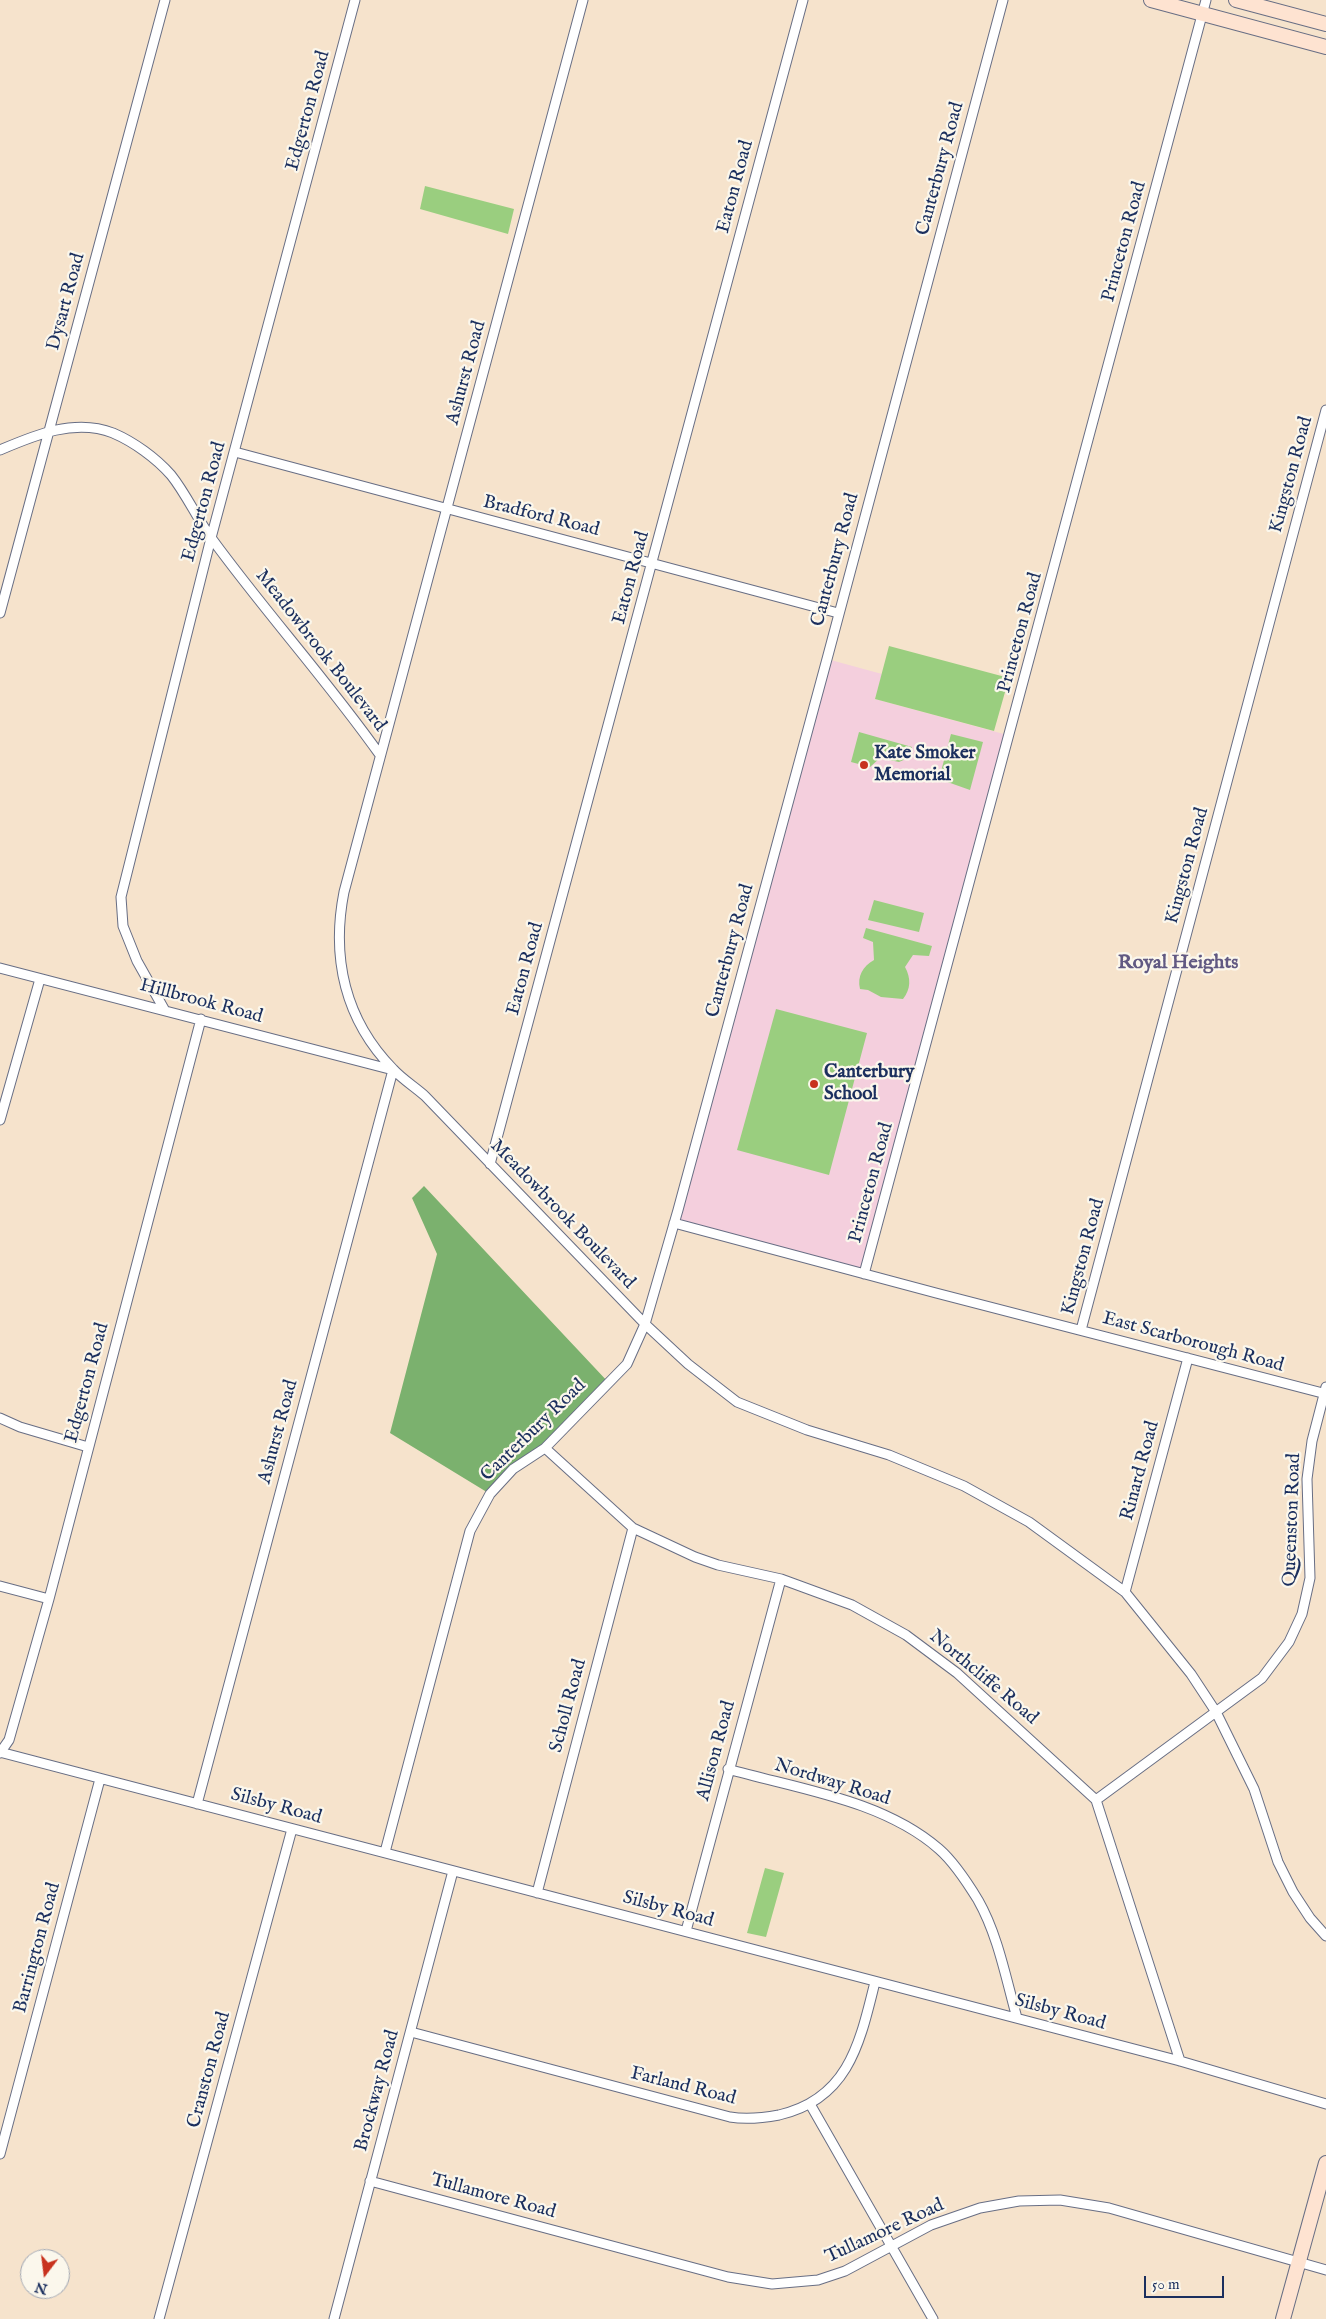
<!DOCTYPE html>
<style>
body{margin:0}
#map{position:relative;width:1326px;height:2319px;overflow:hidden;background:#f6e3cc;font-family:"IM FELL English",serif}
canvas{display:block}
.north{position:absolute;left:20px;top:2249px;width:50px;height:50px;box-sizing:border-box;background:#fbf7ec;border:1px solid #a1a7b3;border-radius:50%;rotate:195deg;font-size:14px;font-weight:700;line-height:20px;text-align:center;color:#1b2f5e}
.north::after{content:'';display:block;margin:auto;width:18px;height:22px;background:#c8321e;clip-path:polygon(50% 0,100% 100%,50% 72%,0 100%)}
.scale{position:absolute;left:1144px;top:2276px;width:80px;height:22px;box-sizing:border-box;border:2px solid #1b2f5e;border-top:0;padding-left:6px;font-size:15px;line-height:18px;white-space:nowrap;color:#1b2f5e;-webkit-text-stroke:4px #fbf7ec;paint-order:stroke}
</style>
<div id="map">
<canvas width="1326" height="2319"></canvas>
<div class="north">N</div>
<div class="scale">50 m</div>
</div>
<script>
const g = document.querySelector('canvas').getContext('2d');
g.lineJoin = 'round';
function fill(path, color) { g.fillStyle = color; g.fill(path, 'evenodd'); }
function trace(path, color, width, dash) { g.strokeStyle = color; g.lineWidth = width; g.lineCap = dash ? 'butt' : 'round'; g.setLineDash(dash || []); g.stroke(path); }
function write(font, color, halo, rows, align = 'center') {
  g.font = font + ' "IM FELL English",serif'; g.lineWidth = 4.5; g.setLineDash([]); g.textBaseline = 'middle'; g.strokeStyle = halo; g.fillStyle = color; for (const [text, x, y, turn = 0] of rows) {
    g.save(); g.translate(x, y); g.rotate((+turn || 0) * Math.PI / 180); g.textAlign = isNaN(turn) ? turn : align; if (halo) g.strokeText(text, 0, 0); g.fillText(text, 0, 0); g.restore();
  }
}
const built = new Path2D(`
 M827,659l55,15 -7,25 136,37 -147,538 -190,-51z`);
const green = new Path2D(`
 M425,186l89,23 -6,25 -88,-25z
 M889,646l120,32 -15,53 -119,-32z
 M859,732l53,15 -4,11 -9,4 -19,-4 -10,9 -19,-5z
 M951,734l32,8 -13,48 -31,-11z
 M874,900l50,13 -5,19 -51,-12z
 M866,928l66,18 -3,10 -16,-1 -8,12c6,11 6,22 -2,32l-22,-2 -13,-7 -8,-1c-3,-13 3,-23 14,-29l-1,-18 -10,-4z
 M776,1009l91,24 -38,142 -92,-25z
 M765,1868l19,5 -18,64 -19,-4z`);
const forest = new Path2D(`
 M424,1186l185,197 -64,65 -32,21 -23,25 -100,-61 47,-179 -25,-56z`);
const minor = new Path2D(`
 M583,0l-239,892c-13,66 1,128 49,177 9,10 22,18 32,27l220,228 43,40 49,38 70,28 82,25 75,31 65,36 96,70 66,82 25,38 38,77 24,73 15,30 17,26 16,18
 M0,450c35,-15 75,-32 113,-17 21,9 43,25 58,42 16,20 26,44 41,64 54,74 115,141 168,216
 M235,452l603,161
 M0,613l165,-613
 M0,968l393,102
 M164,1009l-27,-48 -14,-35 -2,-29 90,-359 144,-538
 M0,1120l40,-141
 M490,1164l313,-1164
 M674,1223l262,70 390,101
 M864,1274l342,-1274
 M1081,1330l245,-920
 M0,1418l20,9 68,20
 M545,1448l88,80 62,29 23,8 63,14 71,26 54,30 51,38 139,127 84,261
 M0,1586l49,13
 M1125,1592l63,-234
 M0,1752l1180,309 146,43
 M0,1753l9,-13 40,-141 152,-580
 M728,1769c70,20 155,31 211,80 15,13 28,33 39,51 20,35 28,79 39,118
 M1096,1800l166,-122 27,-36 13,-28 8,-36 -3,-99 5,-38 14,-54
 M197,1804l196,-734
 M385,1852l85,-321 20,-37 23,-25 32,-21 82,-84 18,-40 33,-114 149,-551 176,-659
 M537,1893l96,-365
 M686,1931l95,-352
 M411,2032l319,85c17,3 33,1 49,-2 70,-16 81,-73 96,-133
 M810,2104l123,215
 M0,2154l100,-375
 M370,2181l358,96 44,7 46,-4 27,-9 86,-46 49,-17 39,-7 41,-1 49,8 217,62
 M159,2319l133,-490
 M334,2319l119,-448`);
const secondary = new Path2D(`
 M1151,0l175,47
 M1236,0l90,24
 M1283,2319l43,-156`);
const markers = [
 [864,765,5,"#c8321e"],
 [814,1084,5,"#c8321e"]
];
const streetNames = [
 ["Edgerton Road",309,111,-75],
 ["Canterbury Road",941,169,-75],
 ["Eaton Road",736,187,-75],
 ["Princeton Road",1125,242,-75],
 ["Dysart Road",67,302,-75],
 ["Ashurst Road",467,373,-75],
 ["Kingston Road",1292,475,-75],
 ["Edgerton Road",205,502,-75],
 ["Bradford Road",541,517,14],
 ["Canterbury Road",836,560,-75],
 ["Eaton Road",632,578,-75],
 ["Princeton Road",1021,633,-75],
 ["Meadowbrook Boulevard",320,651,52],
 ["Kingston Road",1188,866,-75],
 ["Canterbury Road",731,951,-75],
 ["Eaton Road",526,969,-75],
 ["Hillbrook Road",201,1002,15],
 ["Princeton Road",872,1183,-75],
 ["Meadowbrook Boulevard",562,1215,46],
 ["Kingston Road",1084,1257,-75],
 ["East Scarborough Road",1193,1343,15],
 ["Edgerton Road",88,1383,-75],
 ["Canterbury Road",534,1431,-44],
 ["Ashurst Road",279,1432,-75],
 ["Rinard Road",1141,1471,-75],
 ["Queenston Road",1293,1520,-88],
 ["Northcliffe Road",983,1678,40],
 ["Scholl Road",569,1706,-75],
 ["Allison Road",717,1751,-75],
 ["Nordway Road",832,1783,17],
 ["Silsby Road",276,1807,15],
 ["Silsby Road",668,1910,15],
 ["Barrington Road",38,1948,-75],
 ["Silsby Road",1060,2013,15],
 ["Cranston Road",210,2070,-75],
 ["Farland Road",683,2087,14],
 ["Brockway Road",378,2091,-75],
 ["Tullamore Road",493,2197,15],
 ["Tullamore Road",885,2232,-25]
];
const poiNames = [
 ["Kate Smoker",874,754],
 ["Memorial",874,776],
 ["Canterbury",824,1073],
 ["School",824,1095]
];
const neighbourhoodNames = [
 ["Royal Heights",1178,964]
];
fill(built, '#f4cfdd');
fill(green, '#9ace7f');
fill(forest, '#7bb16e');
trace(minor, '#686e84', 11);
trace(secondary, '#686e84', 16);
trace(minor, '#fff', 9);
trace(secondary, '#fee3d1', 14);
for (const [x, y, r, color] of markers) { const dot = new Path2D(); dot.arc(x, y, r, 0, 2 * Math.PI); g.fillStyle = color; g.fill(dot); trace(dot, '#fbf7ec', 2); }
write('19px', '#1b2f5e', '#fbf7ec', streetNames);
write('bold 19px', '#1b2f5e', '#fbf7ec', poiNames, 'left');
write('bold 20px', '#615982', '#fbf7ec', neighbourhoodNames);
</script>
